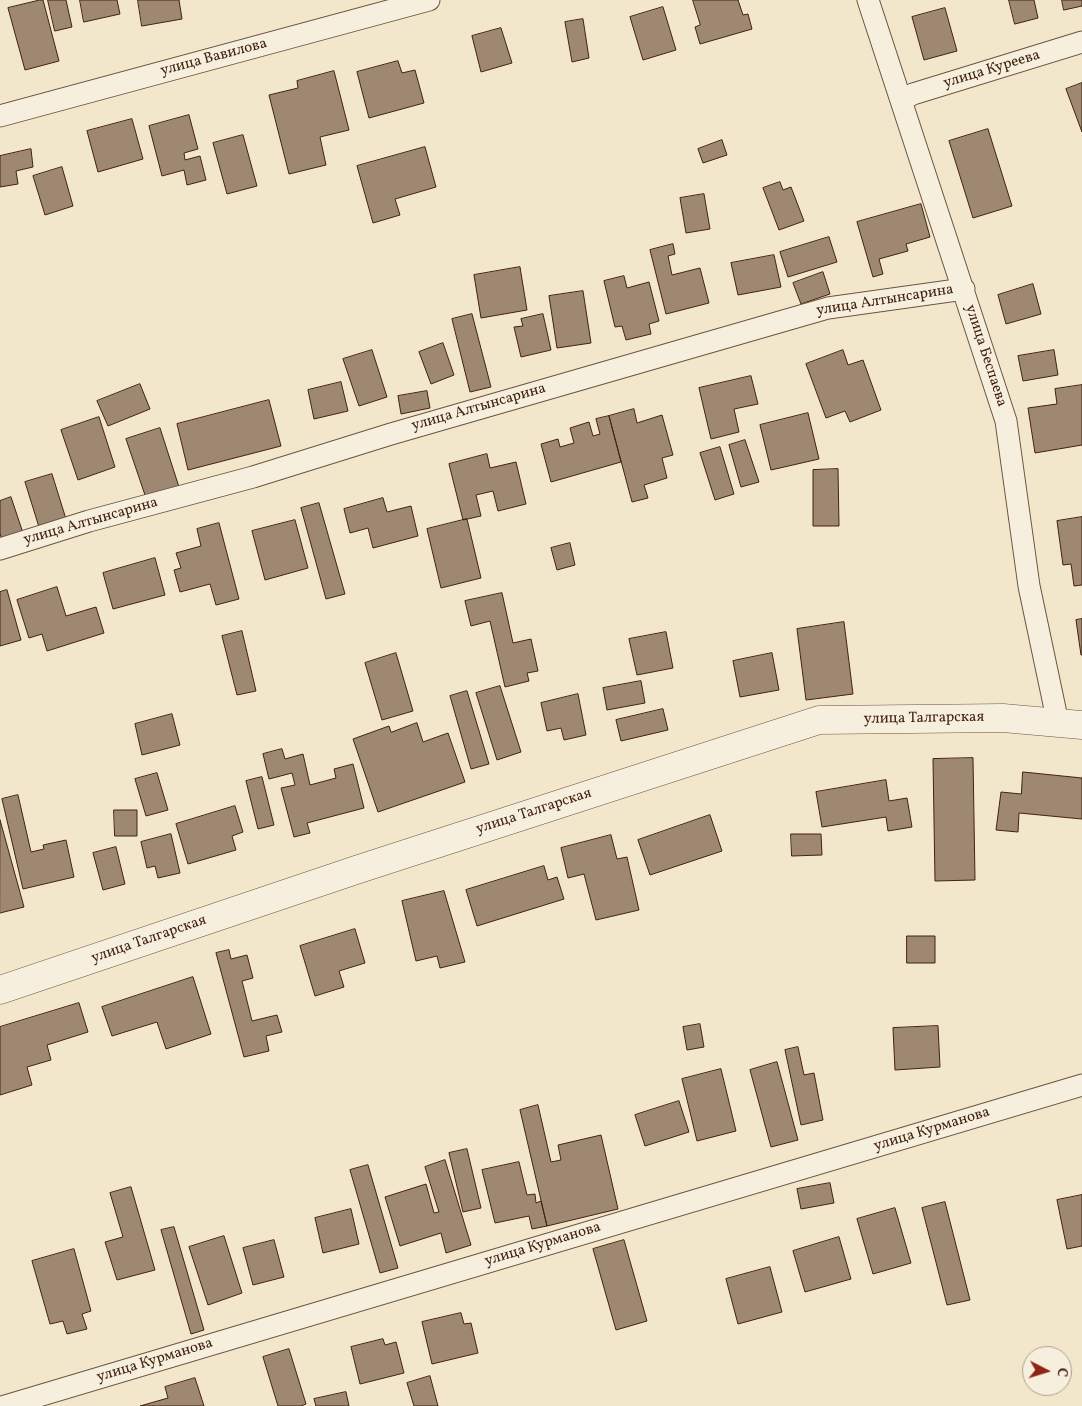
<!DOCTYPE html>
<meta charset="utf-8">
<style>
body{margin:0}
#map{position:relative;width:1082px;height:1406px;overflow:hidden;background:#f2e7cb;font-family:Vollkorn,serif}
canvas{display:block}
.north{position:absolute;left:1022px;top:1346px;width:50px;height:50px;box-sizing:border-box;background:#f7efdd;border:1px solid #af9d8b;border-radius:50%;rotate:95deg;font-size:14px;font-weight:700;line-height:20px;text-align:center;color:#422211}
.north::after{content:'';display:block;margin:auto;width:18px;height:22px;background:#8f2418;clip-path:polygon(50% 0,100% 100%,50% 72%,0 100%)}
</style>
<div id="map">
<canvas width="1082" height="1406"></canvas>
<div class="north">С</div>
</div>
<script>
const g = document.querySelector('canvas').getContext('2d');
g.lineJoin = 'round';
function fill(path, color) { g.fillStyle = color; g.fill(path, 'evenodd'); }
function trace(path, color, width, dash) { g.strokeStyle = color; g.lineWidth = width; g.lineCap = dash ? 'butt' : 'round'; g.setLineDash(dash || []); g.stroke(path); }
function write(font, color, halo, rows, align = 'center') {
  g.font = font + ' Vollkorn,serif'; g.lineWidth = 4; g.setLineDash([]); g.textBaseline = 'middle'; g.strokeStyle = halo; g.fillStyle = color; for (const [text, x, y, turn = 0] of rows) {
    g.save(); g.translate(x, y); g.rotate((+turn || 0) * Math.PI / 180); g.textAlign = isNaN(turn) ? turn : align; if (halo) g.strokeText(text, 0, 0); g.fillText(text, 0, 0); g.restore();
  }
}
const building = new Path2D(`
 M40,0h3l16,61 -34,9 -17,-62z
 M48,0h18l6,27 -17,4z
 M80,0h37l3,14 -36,8z
 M138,0h41l3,19 -40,7z
 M693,0h45l5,15 5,-1 4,15 -52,15 -5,-17 5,-2z
 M1009,0h25l4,18 -23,6z
 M1062,0h20v6l-18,4z
 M663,7l13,43 -33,10 -13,-43z
 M945,8l12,43 -33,9 -12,-43z
 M583,19l6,39 -17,4 -7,-40z
 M501,28l11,35 -31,9 -9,-36z
 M398,61l4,12 13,-3 9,33 -55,15 -12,-46z
 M334,71l15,59 -29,7 6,28 -37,9 -20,-79 29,-7 -1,-7z
 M1082,83v49l-16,-43z
 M189,115l9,34 -14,4 1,7 15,-4 6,24 -19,5 -3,-15 -22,6 -13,-50z
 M132,119l11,40 -45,13 -11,-41z
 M988,129l24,77 -39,12 -24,-77z
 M243,135l14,51 -30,8 -14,-51z
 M722,140l5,15 -24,8 -5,-14z
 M425,147l11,40 -41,12 5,16 -27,8 -16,-57z
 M31,149l2,18 -17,4 2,13 -18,3v-31z
 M62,167l11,39 -28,9 -12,-39z
 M780,182l3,8 8,-3 13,34 -25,9 -16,-42z
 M704,194l6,35 -24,4 -6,-35z
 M921,204l9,33 -24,7 2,7 -29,8 4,15 -10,3 -16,-55z
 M829,237l8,25 -49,15 -8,-25z
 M673,244l2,10 -7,2 4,19 28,-7 9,35 -43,11 -16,-64z
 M774,255l7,32 -43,8 -7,-32z
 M520,267l7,43 -46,8 -7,-43z
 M823,272l7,22 -29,10 -8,-21z
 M624,276l3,12 22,-6 10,39 -10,3 2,10 -25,6 -4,-14 -7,1 -11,-46z
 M1033,284l8,30 -35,10 -8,-29z
 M583,291l8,52 -34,5 -8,-52z
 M472,314l19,73 -21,5 -18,-73z
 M543,314l8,36 -30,7 -7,-30 9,-1 -2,-7z
 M443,343l11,32 -23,9 -12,-32z
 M372,350l15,47 -28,9 -16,-47z
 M843,350l5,15 15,-5 18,50 -31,12 -5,-11 -19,7 -20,-54z
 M1054,350l4,25 -35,6 -5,-25z
 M751,376l7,28 -24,5 5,23 -28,7 -12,-51z
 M341,382l7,29 -34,8 -6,-29z
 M140,384l10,25 -42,17 -11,-25z
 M1082,385v60l-47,8 -7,-45 29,-4 -2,-15z
 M427,391l3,17 -29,6 -3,-18z
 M269,400l12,46 -93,24 -11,-46z
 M634,409l3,14 25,-8 11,40 -11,3 5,20 -23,7 4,13 -16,4 -23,-86z
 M808,413l11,46 -48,11 -11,-45z
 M609,416l12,46 -70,20 -10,-38 17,-5 2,8 14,-4 -4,-15 19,-6 4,14 7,-2 -4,-15z
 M99,417l16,50 -37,13 -17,-50z
 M160,428l19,59 -33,11 -20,-59z
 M745,440l14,42 -18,5 -12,-42z
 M720,447l14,47 -19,6 -15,-47z
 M487,454l3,14 26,-6 10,42 -28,7 -5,-20 -17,4 5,21 -18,4 -14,-56z
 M838,469l1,57h-26v-56z
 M52,474l14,45 -27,8 -14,-45z
 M11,497l12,36 -21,8 -2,-8v-32z
 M383,498l4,14 24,-6 7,30 -45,12 -5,-20 -18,5 -6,-24z
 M319,503l26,91 -19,5 -25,-91z
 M1082,517v68l-8,1 -3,-22 -8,1 -6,-44z
 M467,519l14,59 -40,10 -14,-59z
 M295,520l13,48 -43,12 -13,-49z
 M219,523l20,76 -23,6 -6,-21 -30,8 -6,-22 7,-2 -5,-15 25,-7 -4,-17z
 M570,543l5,22 -18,5 -6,-22z
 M155,558l10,37 -52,14 -10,-36z
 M57,587l9,29 30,-9 8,26 -57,18 -5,-17 -13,4 -12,-38z
 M7,590l14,50 -21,6v-54z
 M502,593l11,50 18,-4 7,32 -11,2 2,8 -24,6 -15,-66 -19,5 -6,-25z
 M1082,619v36h-1l-5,-35z
 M844,622l9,72 -47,6 -9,-71z
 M242,631l14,60 -19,4 -15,-59z
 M666,632l7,36 -36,7 -8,-36z
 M396,653l17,58 -31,9 -17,-57z
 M772,653l7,37 -39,7 -7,-36z
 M641,681l4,22 -38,7 -4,-22z
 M500,686l21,66 -24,8 -21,-67z
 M467,691l22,73 -18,5 -21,-73z
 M578,694l8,41 -22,5 -3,-12 -14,3 -6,-28z
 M663,709l5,21 -47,11 -5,-21z
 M172,714l8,31 -38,10 -7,-31z
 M417,723l6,19 25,-9 17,49 -87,30 -25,-73 36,-13 2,6z
 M282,749l3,10 18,-5 7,31 26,-7 -2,-9 19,-5 11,44 -57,15 3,10 -16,4 -13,-49 14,-3 -3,-12 -23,6 -6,-25z
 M973,758l2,122 -40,1 -2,-122z
 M1023,772l59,6v41l-63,-6 -1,19 -22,-2 5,-38 20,2z
 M157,773l11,37 -22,6 -11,-37z
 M262,777l12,48 -16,4 -12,-48z
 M886,780l3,21 18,-3 5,29 -24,4 -2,-14 -64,10 -6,-35z
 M18,795l13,57 13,-3 -1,-4 23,-5 8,37 -51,12 -21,-90z
 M235,806l8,26 -11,4 4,14 -48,14 -12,-40z
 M114,810h23v26h-22z
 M710,815l12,36 -72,24 -12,-35z
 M0,820l24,87 -24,6z
 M171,834l9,39 -22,5 -3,-12 -8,2 -6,-26z
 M791,834h30l1,21 -30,1z
 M611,835l6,24 10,-2 12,53 -43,10 -12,-46 -16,4 -7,-30z
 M116,847l9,37 -22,6 -10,-37z
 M544,866l4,14 9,-3 7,22 -87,27 -11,-36z
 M444,891l21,71 -25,6 -3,-12 -21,5 -14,-60z
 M355,929l10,34 -26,8 5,16 -29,9 -15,-50z
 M907,936h28v27h-28z
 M229,950l2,9 16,-4 6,23 -11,3 10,40 25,-6 5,17 -16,4 3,15 -25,6 -28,-104z
 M193,977l18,57 -45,15 -9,-27 -45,14 -10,-29z
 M79,1003l9,29 -41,13 4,15 -24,7 5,18 -32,10v-68z
 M700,1024l4,23 -17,3 -4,-23z
 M938,1026l2,41 -45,3 -2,-42z
 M798,1047l6,28 10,-2 9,47 -22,5 -16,-75z
 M777,1062l21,78 -27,7 -21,-77z
 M721,1069l15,62 -39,10 -15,-62z
 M679,1101l10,31 -44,14 -10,-31z
 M538,1105l13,57 10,-2 -3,-15 43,-10 17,74 -71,17 -27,-116z
 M467,1149l14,59 -18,4 -14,-59z
 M445,1160l26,85 -25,8 -5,-20 -41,13 -15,-49 41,-13 8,29 5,-1 -14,-45z
 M519,1162l8,33 8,-1 1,9 5,-2 6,25 -15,3 -3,-13 -34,7 -13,-53z
 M368,1165l30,103 -18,5 -30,-103z
 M830,1183l4,20 -33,6 -4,-20z
 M131,1187l24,83 -38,10 -12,-38 18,-5 -13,-44z
 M1082,1195v51l-15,3 -10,-49z
 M945,1202l25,98 -23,5 -25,-97z
 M895,1208l16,55 -38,11 -16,-55z
 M351,1209l8,35 -36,9 -8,-35z
 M174,1227l30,103 -13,4 -30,-104z
 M224,1236l18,57 -34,12 -19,-58z
 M839,1237l12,42 -46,13 -12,-41z
 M274,1240l10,37 -31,8 -10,-37z
 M624,1240l23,81 -31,9 -23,-81z
 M74,1249l17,62 -9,3 5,15 -20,5 -4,-13 -13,3 -18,-63z
 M770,1267l12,45 -44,12 -12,-45z
 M461,1313l3,11 7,-1 7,30 -46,11 -10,-42z
 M383,1339l2,6 11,-3 8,31 -44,11 -9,-37z
 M289,1349l17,55 -5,2h-23l-15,-49z
 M430,1376l8,30h-24l-7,-23z
 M195,1378l9,28h-64l28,-8 -3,-11z
 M346,1392l3,14h-33l-2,-7z`);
const minor = new Path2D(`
 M868,0l138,421 23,165 29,137
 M902,100l11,-6 169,-52
 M0,116l429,-116
 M0,549l89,-28 164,-44 138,-43 437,-126 136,-19
 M5,1406l1077,-321`);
const tertiary = new Path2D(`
 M0,990l359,-121 460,-149 184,-2 79,7`);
const streetNames = [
 ["улица Вавилова",214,58,-15],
 ["улица Куреева",992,70,-17],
 ["улица Алтынсарина",885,301,-9],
 ["улица Беспаева",985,356,72],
 ["улица Алтынсарина",479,408,-16],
 ["улица Алтынсарина",91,522,-16],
 ["улица Талгарская",924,719,-1],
 ["улица Талгарская",534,812,-18],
 ["улица Талгарская",149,940,-19],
 ["улица Курманова",932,1130,-17],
 ["улица Курманова",543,1245,-17],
 ["улица Курманова",155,1361,-17]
];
fill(building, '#9e8872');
trace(building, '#422211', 1);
trace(minor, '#6e5340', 23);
trace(tertiary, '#6e5340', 29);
trace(minor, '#f7efdd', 21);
trace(tertiary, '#f7efdd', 28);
write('15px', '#422211', '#f7efdd', streetNames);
</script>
